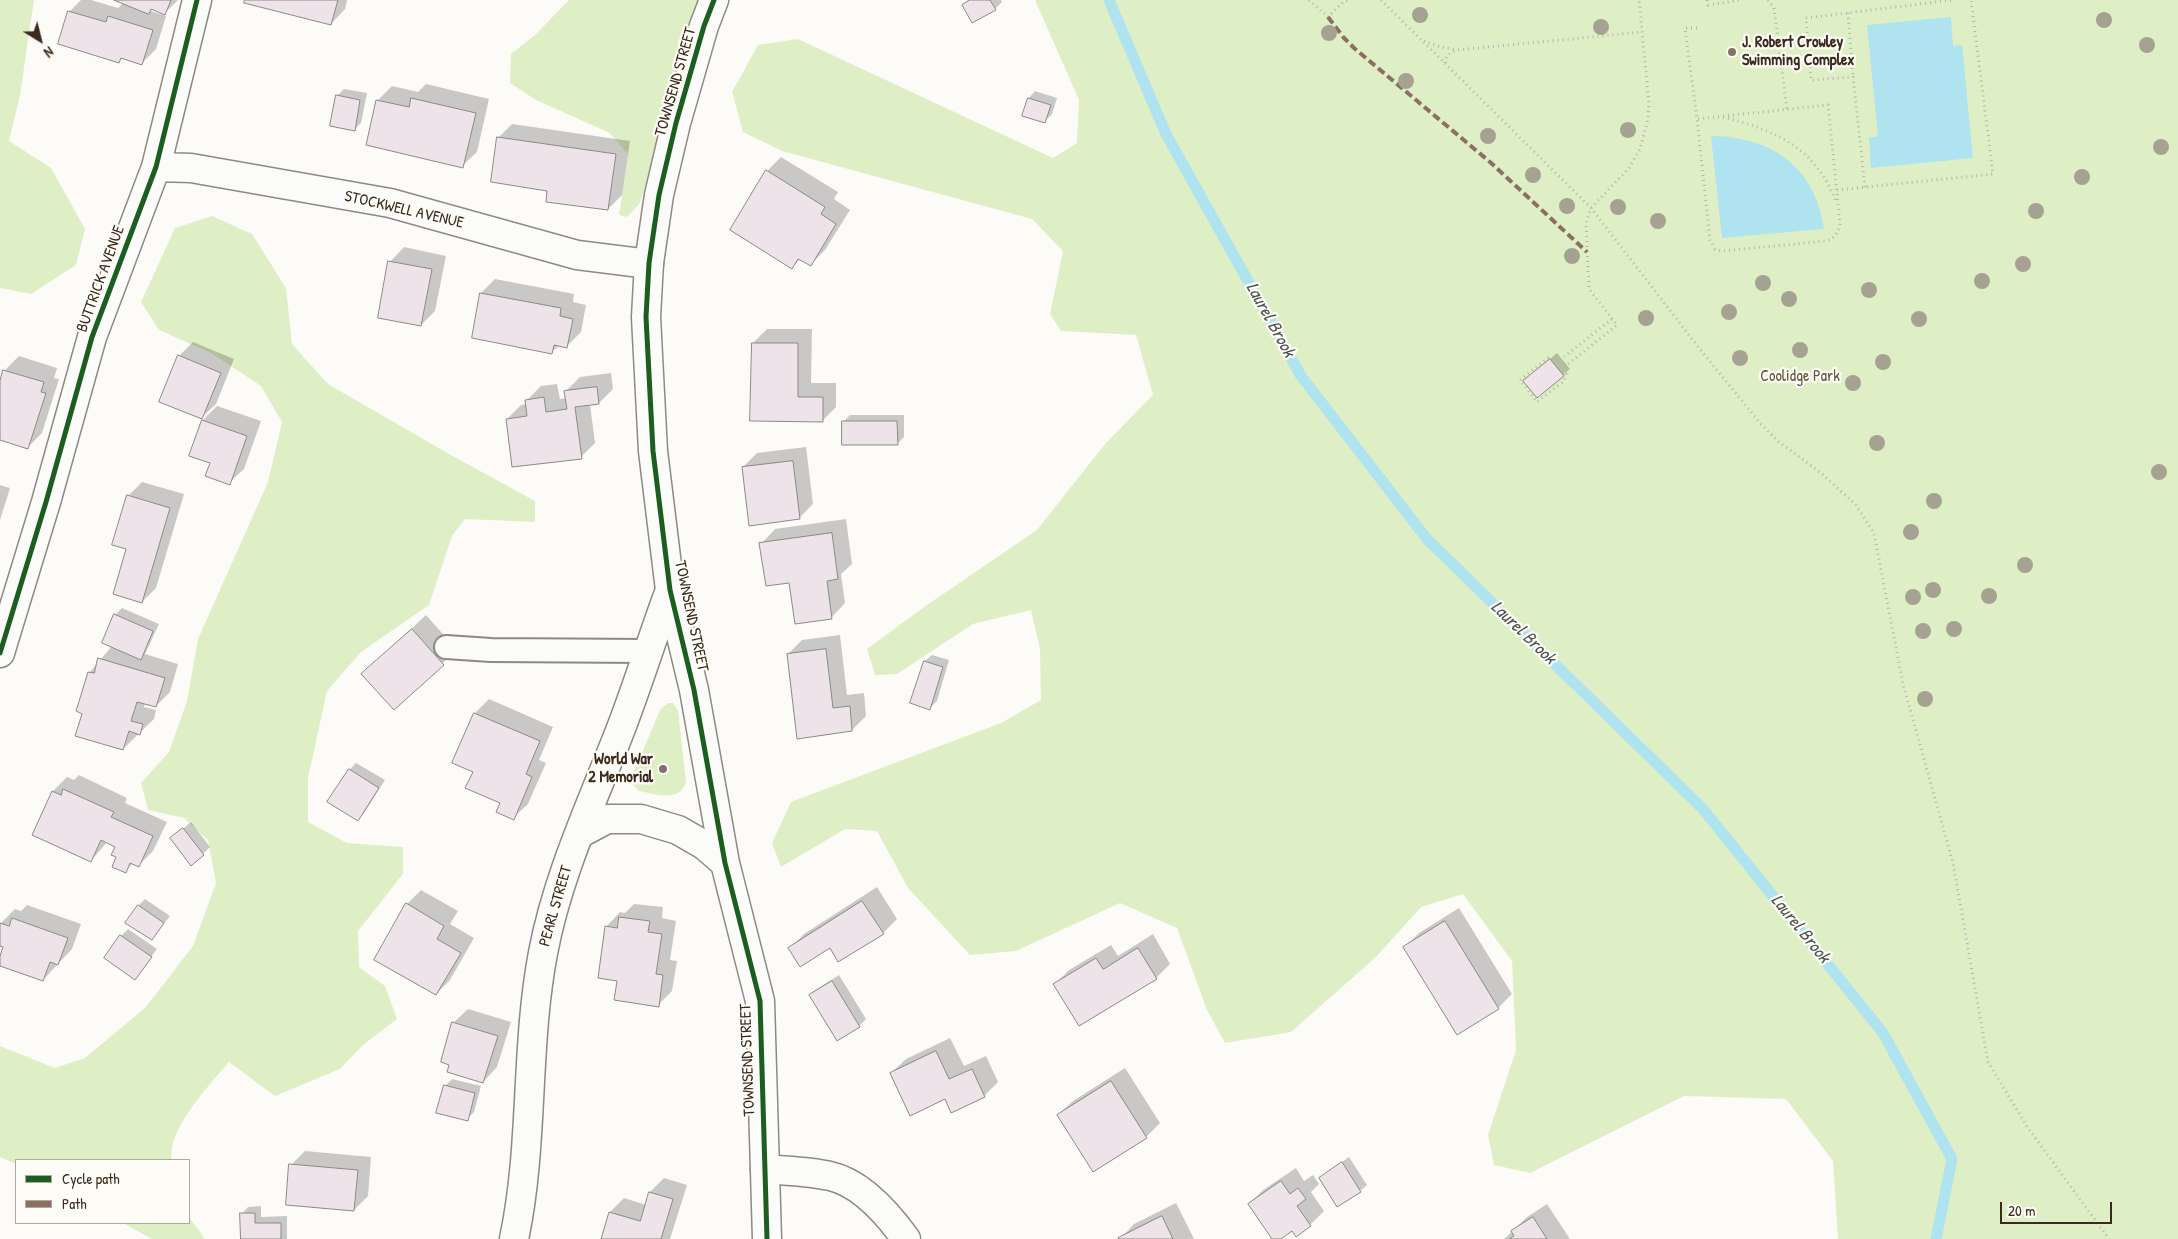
<!DOCTYPE html>
<style>
body{margin:0}
#map{position:relative;width:2178px;height:1239px;overflow:hidden;background:#fcfbf8;font-family:"Patrick Hand",sans-serif}
canvas{display:block}
.legend{position:absolute;left:15px;top:1159px;width:175px;height:65px;box-sizing:border-box;background:#fdfcf7;border:1px solid #afa8a0;margin:0;padding:6px 9px;list-style:none;font-size:15px;color:#3b2a1e}
.legend li{display:flex;align-items:center;gap:10px;height:25px}
.legend b{width:25px;border:1px solid #afa8a0}
.north{position:absolute;left:15px;top:15px;width:50px;height:50px;-webkit-text-stroke:4px #fdfcf7;paint-order:stroke;rotate:144deg;font-size:14px;font-weight:700;line-height:20px;text-align:center;color:#3b2a1e}
.north::after{content:'';display:block;margin:auto;width:18px;height:22px;background:#3b2a1e;clip-path:polygon(50% 0,100% 100%,50% 72%,0 100%)}
.scale{position:absolute;left:2000px;top:1202px;width:112px;height:22px;box-sizing:border-box;border:2px solid #3b2a1e;border-top:0;padding-left:6px;font-size:15px;line-height:18px;white-space:nowrap;color:#3b2a1e;-webkit-text-stroke:4px #fdfcf7;paint-order:stroke}
</style>
<div id="map">
<canvas width="2178" height="1239"></canvas>
<ul class="legend">
<li><b style="height:6px;background:#1b5e20"></b>Cycle path</li>
<li><b style="height:6px;background:#8d6e63"></b>Path</li>
</ul>
<div class="north">N</div>
<div class="scale">20 m</div>
</div>
<script>
const g = document.querySelector('canvas').getContext('2d');
g.lineJoin = 'round';
function fill(path, color) { g.fillStyle = color; g.fill(path, 'evenodd'); }
function trace(path, color, width, dash) { g.strokeStyle = color; g.lineWidth = width; g.lineCap = dash ? 'butt' : 'round'; g.setLineDash(dash || []); g.stroke(path); }
function write(font, color, halo, rows, align = 'center') {
  g.font = font + ' "Patrick Hand",sans-serif'; g.lineWidth = 4.5; g.setLineDash([]); g.textBaseline = 'middle'; g.strokeStyle = halo; g.fillStyle = color; for (const [text, x, y, turn = 0] of rows) {
    g.save(); g.translate(x, y); g.rotate((+turn || 0) * Math.PI / 180); g.textAlign = isNaN(turn) ? turn : align; if (halo) g.strokeText(text, 0, 0); g.fillText(text, 0, 0); g.restore();
  }
}
const green = new Path2D(`
 M0,0h34l-14,95 -11,46 42,27 34,61 -9,36 -45,29 -31,-6z
 M569,0h129l-58,203 -13,14 -8,-2 9,-61 -18,-21 -74,-33 -26,-17 1,-29 24,-19z
 M1035,0h1143v1239h-340l-5,-78 -47,-62 -102,-3 -154,77 -36,-8 -6,-30 28,-85 -4,-89 -49,-67 -42,13 -46,51 -84,74 -66,11 -18,-33 -30,-82 -57,-25 -104,48 -46,4 -62,-67 -31,-57 -32,-2 -64,38 -9,-24 19,-41 210,-79 40,-23 -1,-51 -9,-39 -58,14 -76,50 -22,1 -8,-26 57,-42 113,-77 68,-86 48,-49 -17,-60 -75,-4 -11,-17 13,-63 -31,-32 -250,-68 -39,-19 -11,-40 26,-47 40,-6 255,119 24,-15 2,-43z
 M212,216l40,18 34,54 6,56 36,40 121,70 86,47v21l-70,-3 -13,17 -23,69 -68,47 -34,39 -19,87v44l39,21 56,4v27l-45,57 1,36 26,19 12,33 -34,26 -23,24 -65,27 -46,-34c-18,21 -63,69 -57,98h-156v4l-16,-7v-111l55,22 30,-10 61,-51 47,-61 23,-63 -8,-43 -24,-22 -36,-8 -7,-27 28,-31 18,-51 11,-62 70,-157 14,-60 -21,-36 -50,-33 -52,-23 -18,-28 34,-74z
 M668,703h5l5,7 8,72c-6,21 -31,12 -47,9l-6,-6 -1,-8 28,-67z
 M189,1217l16,22h-53l-29,-16h66z`);
const water = new Path2D(`
 M1951,17l2,29 9,-1 11,113 -102,10 -2,-30 9,-2 -11,-111z
 M1711,136c61,1 104,30 113,93l-102,9z`);
const shadow = new Path2D(`
 M81,0h10l27,8 5,-5 -6,-3h61l-15,15 3,1 -10,33 -14,14 -19,-6 -4,4 -50,-49zM153,8l11,5 -1,2 -12,-4z
 M246,0h101l-2,9 -14,15z
 M968,0h33l1,2 -7,7 -32,-4z
 M426,84l63,15 -12,53 -15,14 -95,-22 11,-44 14,-14 26,6z
 M344,89l23,4 -6,30 -7,7 -17,-34z
 M1035,91l22,7 -5,16 -7,7 -16,-23z
 M512,124l118,17 -8,54 -14,14 -60,-19 -50,-52z
 M781,157l57,35 -4,7 16,11 -25,40 -14,14 -11,-5 -8,8 -61,-38 36,-58z
 M404,247l42,9 -11,55 -14,14 -31,-63z
 M495,279l79,15 -1,8 13,3 -5,27 -14,14 -7,-1 -8,7 -71,-59z
 M767,329h45l-1,54h25v24l-14,14 -70,-1 1,-77z
 M193,342l41,17 -18,45 -15,14 -22,-62z
 M1557,353l13,16 -7,6 -31,-1z
 M19,356l38,12 -3,10 5,1 -17,54 -14,14 -28,-8v-54l5,-15z
 M611,373l2,16 -14,14 -9,1 5,39 -14,14 -74,-38 14,-14 6,-1v-4l14,-14 16,-2 3,15 7,-1 -1,-7 14,-14z
 M217,406l44,15 -17,48 -15,14 -18,-21 -20,-7 12,-35z
 M850,415h54v22l-7,7 -54,-22z
 M806,447l7,57 -14,14 -56,-51 14,-14z
 M142,482l42,12 -28,94 -14,14 -14,-54v-52z
 M0,485l10,3 -10,32z
 M846,519l6,45 -11,10 4,29 -14,15 -41,-37 -29,-37 14,-15z
 M122,608l37,16 -14,30 33,10 -8,28 -14,14 -11,-3 -1,4 12,3 -2,9 -31,30 -40,-36 -5,-2 12,-39 22,-26 3,-31z
 M426,615l31,35 -63,58 -31,-34z
 M840,635l7,60 17,-2 2,23 -14,14 -54,8 -10,-84 14,-14z
 M932,655l17,5 -12,41 -7,7 -5,-47z
 M489,699l64,28 -14,33 7,3 -18,41 -15,14 -39,-46 1,-59z
 M356,763l29,17 -21,33 -7,6 -7,-50z
 M79,775l48,23 -2,5 42,19 -14,29 -14,14 -6,-2 -8,8 -7,-15 -2,-10 -9,-4 -16,19 -57,-26 19,-44 14,-14 7,3z
 M191,822l19,25 -7,7 -31,-16z
 M877,887l20,32 -14,14 -53,14 -40,1 14,-14z
 M421,890l37,21 -8,13 24,14 -24,42 -14,14 -29,-90z
 M145,899l25,17 -18,23 -14,-33z
 M634,904l29,3 -1,11 14,3 -6,39 7,1 -5,30 -14,14 -40,-25 -12,-53 14,-15 5,1z
 M27,905l54,19 -9,25 -29,31 -43,-15 5,-19 -5,-2 1,-21 14,-14 6,2z
 M1459,908l53,86 -14,14 -93,-61 14,-14z
 M128,929l29,20 -22,29 -14,-42z
 M1153,934l17,30 -14,14 -101,6 14,-14 42,-25 7,11z
 M839,975l27,44 -7,7 -49,-31 7,-6z
 M468,1009l43,13 -14,45 -14,15 -32,-18 2,-41z
 M950,1038l14,28 22,-10 12,26 -14,14 -93,-23 15,-14z
 M1125,1068l35,55 -14,14 -88,-22 15,-14z
 M452,1079l29,7 -7,26 -7,7 -22,-33z
 M305,1151l66,6 -3,39 -14,14 -63,-45z
 M1349,1157l18,28 -7,6 -40,-13z
 M1296,1168l8,13 9,-6 6,9 -8,8 13,19 -14,14 -17,5 -14,9h-6l-24,-35 14,-14z
 M664,1178l23,7 -17,54h-68l8,-27 14,-14 22,7 4,-13z
 M1176,1203l18,36h-74l14,-15z
 M1547,1204l23,35h-66l23,-22z
 M261,1206v11l26,-1v23h-45v-25l6,-7z`);
const stream = new Path2D(`
 M1109,0l57,134 135,242 126,163 276,270 180,224 69,126 -16,80`);
const building = new Path2D(`
 M114,0h57l-6,15 -14,-6 -2,5z
 M245,0h93l-7,25 -87,-22z
 M970,0h20l6,10 -24,13 -10,-18z
 M68,11l38,11 2,-6 45,14 -11,35 -21,-7 -2,5 -61,-19z
 M336,95l24,5 -5,31 -25,-5z
 M411,98l65,15 -13,55 -97,-23 10,-45 33,7z
 M1028,98l23,7 -6,18 -23,-7z
 M497,137l119,17 -8,56 -62,-8 1,-11 -56,-9z
 M766,170l59,37 -4,7 15,10 -25,42 -13,-7 -6,10 -62,-39z
 M388,261l44,8 -11,57 -43,-8z
 M480,293l81,15 -1,8 13,3 -6,29 -13,-3 -2,9 -80,-16z
 M752,343h46v54h25v25l-73,-1z
 M178,355l43,18 -19,46 -43,-17z
 M1550,359l14,17 -27,22 -14,-17z
 M3,370l41,12 -3,10 5,1 -18,56 -28,-9v-59z
 M597,387l2,17 -24,3 7,52 -70,8 -6,-48 21,-3 -2,-16 19,-3 2,15 21,-3 -3,-18z
 M202,420l45,16 -17,49 -25,-9 5,-13 -21,-7z
 M842,421h55l1,24h-56z
 M793,461l7,58 -51,7 -7,-59z
 M127,495l43,13 -28,95 -29,-9 13,-45 -14,-4z
 M832,533l6,46 -11,2 5,38 -37,5 -6,-41 -23,3 -7,-43z
 M114,614l39,17 -12,29 -39,-17z
 M412,629l32,36 -50,45 -33,-36z
 M826,649l7,59 17,-2 2,25 -55,8 -10,-85z
 M98,658l67,20 -9,29 -19,-5 -6,19 12,3 -3,11 -11,-4 -6,19 -48,-14 7,-22 -6,-3 12,-39 6,1z
 M924,661l19,6 -13,43 -20,-7z
 M474,713l66,28 -14,33 6,3 -18,43 -18,-8 4,-9 -35,-15 8,-16 -21,-9z
 M349,769l30,19 -21,33 -31,-19z
 M63,789l51,23 -3,5 42,19 -14,31 -9,-4 -4,10 -14,-6 4,-10 -5,-2 4,-8 -14,-7 -10,22 -59,-27 20,-44 9,4z
 M183,828l21,27 -13,11 -21,-28z
 M862,901l22,33 -46,28 -8,-14 -30,19 -12,-19z
 M406,903l38,23 -7,13 24,14 -25,42 -62,-35z
 M138,905l26,18 -12,17 -27,-17z
 M619,917l31,4 -2,11 14,2 -6,40 7,1 -4,32 -45,-7 3,-19 -19,-3 7,-52 12,2z
 M12,918l56,20 -10,27 -8,-3 -7,19 -43,-15v-10l3,-9 -3,-1v-23l9,3z
 M1445,921l54,88 -42,26 -54,-88z
 M120,935l32,22 -17,23 -31,-22z
 M1138,948l19,31 -78,47 -26,-42 43,-26 7,11z
 M832,981l28,46 -23,14 -28,-46z
 M452,1022l46,14 -15,47 -36,-11 2,-7 -8,-3z
 M936,1051l13,28 23,-10 13,28 -34,16 -6,-14 -35,17 -20,-43z
 M1111,1081l36,57 -54,34 -36,-57z
 M444,1085l31,8 -7,28 -32,-8z
 M1342,1162l19,30 -24,15 -18,-29z
 M289,1164l69,6 -4,41 -68,-6z
 M1281,1181l9,13 8,-6 8,11 -9,7 14,20 -15,11 -4,-6 -11,8h-9l-24,-35z
 M649,1192l24,7 -12,40h-60l8,-27 31,9z
 M240,1213h15v10h26v16h-40z
 M1162,1216l11,23h-54l-1,-1z
 M1533,1217l14,22h-38l5,-3 -3,-5z`);
const path = new Path2D(`
 M1309,0l19,17 15,-15 6,-2
 M1381,0l210,208 108,140 61,75 19,19 42,31 34,31 19,29 29,151 50,179 35,199 40,66 81,111
 M1707,0l1,5 32,-5
 M1768,0l6,8 13,102
 M1848,13l5,64
 M1697,28h-12l12,91 131,-14 12,118c-1,8 -5,15 -13,18l-106,10 -6,-2 -5,-9 -13,-121
 M1424,41l16,6 16,3
 M1445,63c1,-8 5,-10 12,-13l185,-18
 M1723,117c54,14 92,30 113,85
 M1865,187l-12,-110 -42,3 -5,-62 146,-18
 M1837,190l156,-16 -22,-174
 M1612,319l-56,44 -8,-5 -28,22 17,22 27,-21 2,-7 -4,-5 55,-44 -28,-36 -3,-66 5,-15 38,-40 11,-19 8,-30 1,-15 -10,-104`);
const service = new Path2D(`
 M446,647l45,3 157,1`);
const minor = new Path2D(`
 M156,167l35,1 199,35 187,52 72,9
 M0,653l46,-151 46,-165 64,-170 41,-167
 M765,1169c21,2 44,2 65,7 31,7 58,38 76,63`);
const tertiary = new Path2D(`
 M714,0l-10,26 -28,97 -17,72 -10,68 -3,54 7,134 17,139 24,100 31,173 35,138 7,238
 M579,834l28,-15h34l37,11 26,15 21,18
 M514,1239c20,-94 11,-192 29,-286 14,-75 47,-146 75,-217 19,-48 34,-98 52,-146`);
const quiet = new Path2D(`
 M1328,17l16,21 10,10 136,114 97,90`);
const cycleway = new Path2D(`
 M714,0l-10,26 -28,97 -17,72 -10,68 -3,54 7,134 17,139 24,100 31,173 35,138 7,238
 M0,653l46,-151 46,-165 64,-170 41,-167`);
const trees = [
 [1420,15],
 [2104,20],
 [1601,27],
 [1329,33],
 [2147,45],
 [1406,81],
 [1628,130],
 [1488,136],
 [2161,147],
 [1533,175],
 [2082,177],
 [1567,206],
 [1618,207],
 [2036,211],
 [1658,221],
 [1572,256],
 [2023,264],
 [1982,281],
 [1763,283],
 [1869,290],
 [1789,299],
 [1729,312],
 [1646,318],
 [1919,319],
 [1800,350],
 [1740,358],
 [1883,362],
 [1853,383],
 [1877,443],
 [2159,472],
 [1934,501],
 [1911,532],
 [2025,565],
 [1933,590],
 [1989,596],
 [1913,597],
 [1954,629],
 [1923,631],
 [1925,699]
];
const markers = [
 [1732,52,5,"#7f736a"],
 [663,769,5,"#7f736a"]
];
const poiNames = [
 ["J. Robert Crowley",1742,43],
 ["Swimming Complex",1742,61],
 ["World War",653,760,"right"],
 ["2 Memorial",653,778,"right"]
];
const streetNames = [
 ["TOWNSEND STREET",676,82,-74],
 ["STOCKWELL AVENUE",404,210,13],
 ["BUTTRICK AVENUE",101,279,-70],
 ["TOWNSEND STREET",691,616,78],
 ["PEARL STREET",556,906,-74],
 ["TOWNSEND STREET",748,1060,-92]
];
const parkNames = [
 ["Coolidge Park",1800,377]
];
const waterNames = [
 ["Laurel Brook",1270,320,61],
 ["Laurel Brook",1523,633,44],
 ["Laurel Brook",1800,929,51]
];
fill(green, '#dfefc5');
fill(water, '#aee3ef');
fill(shadow, '#0003');
trace(stream, '#aee3ef', 11);
fill(building, '#ede3e9');
trace(building, '#8d8985', 1);
trace(service, '#8d8985', 26);
trace(minor, '#8d8985', 31);
trace(tertiary, '#8d8985', 31);
trace(path, '#b6b4b1', 3, [1, 4]);
trace(service, '#fbfbf9', 22);
trace(minor, '#fbfbf9', 28);
trace(tertiary, '#fbfbf9', 28);
trace(quiet, '#8d6e63', 4, [8, 4]);
trace(cycleway, '#1b5e20', 5);
g.fillStyle = '#a5a292';
for (const [x, y] of trees) { g.beginPath(); g.arc(x, y, 8, 0, 2 * Math.PI); g.fill(); }
for (const [x, y, r, color] of markers) { const dot = new Path2D(); dot.arc(x, y, r, 0, 2 * Math.PI); g.fillStyle = color; g.fill(dot); trace(dot, '#fdfcf7', 2); }
write('bold 16px', '#3b2a1e', '#fdfcf7', poiNames, 'left');
write('16px', '#3b2a1e', '#fdfcf7', streetNames);
write('16px', '#5e593e', '#fdfcf7', parkNames);
write('italic 18px', '#4f5651', '#fdfcf7', waterNames);
</script>
